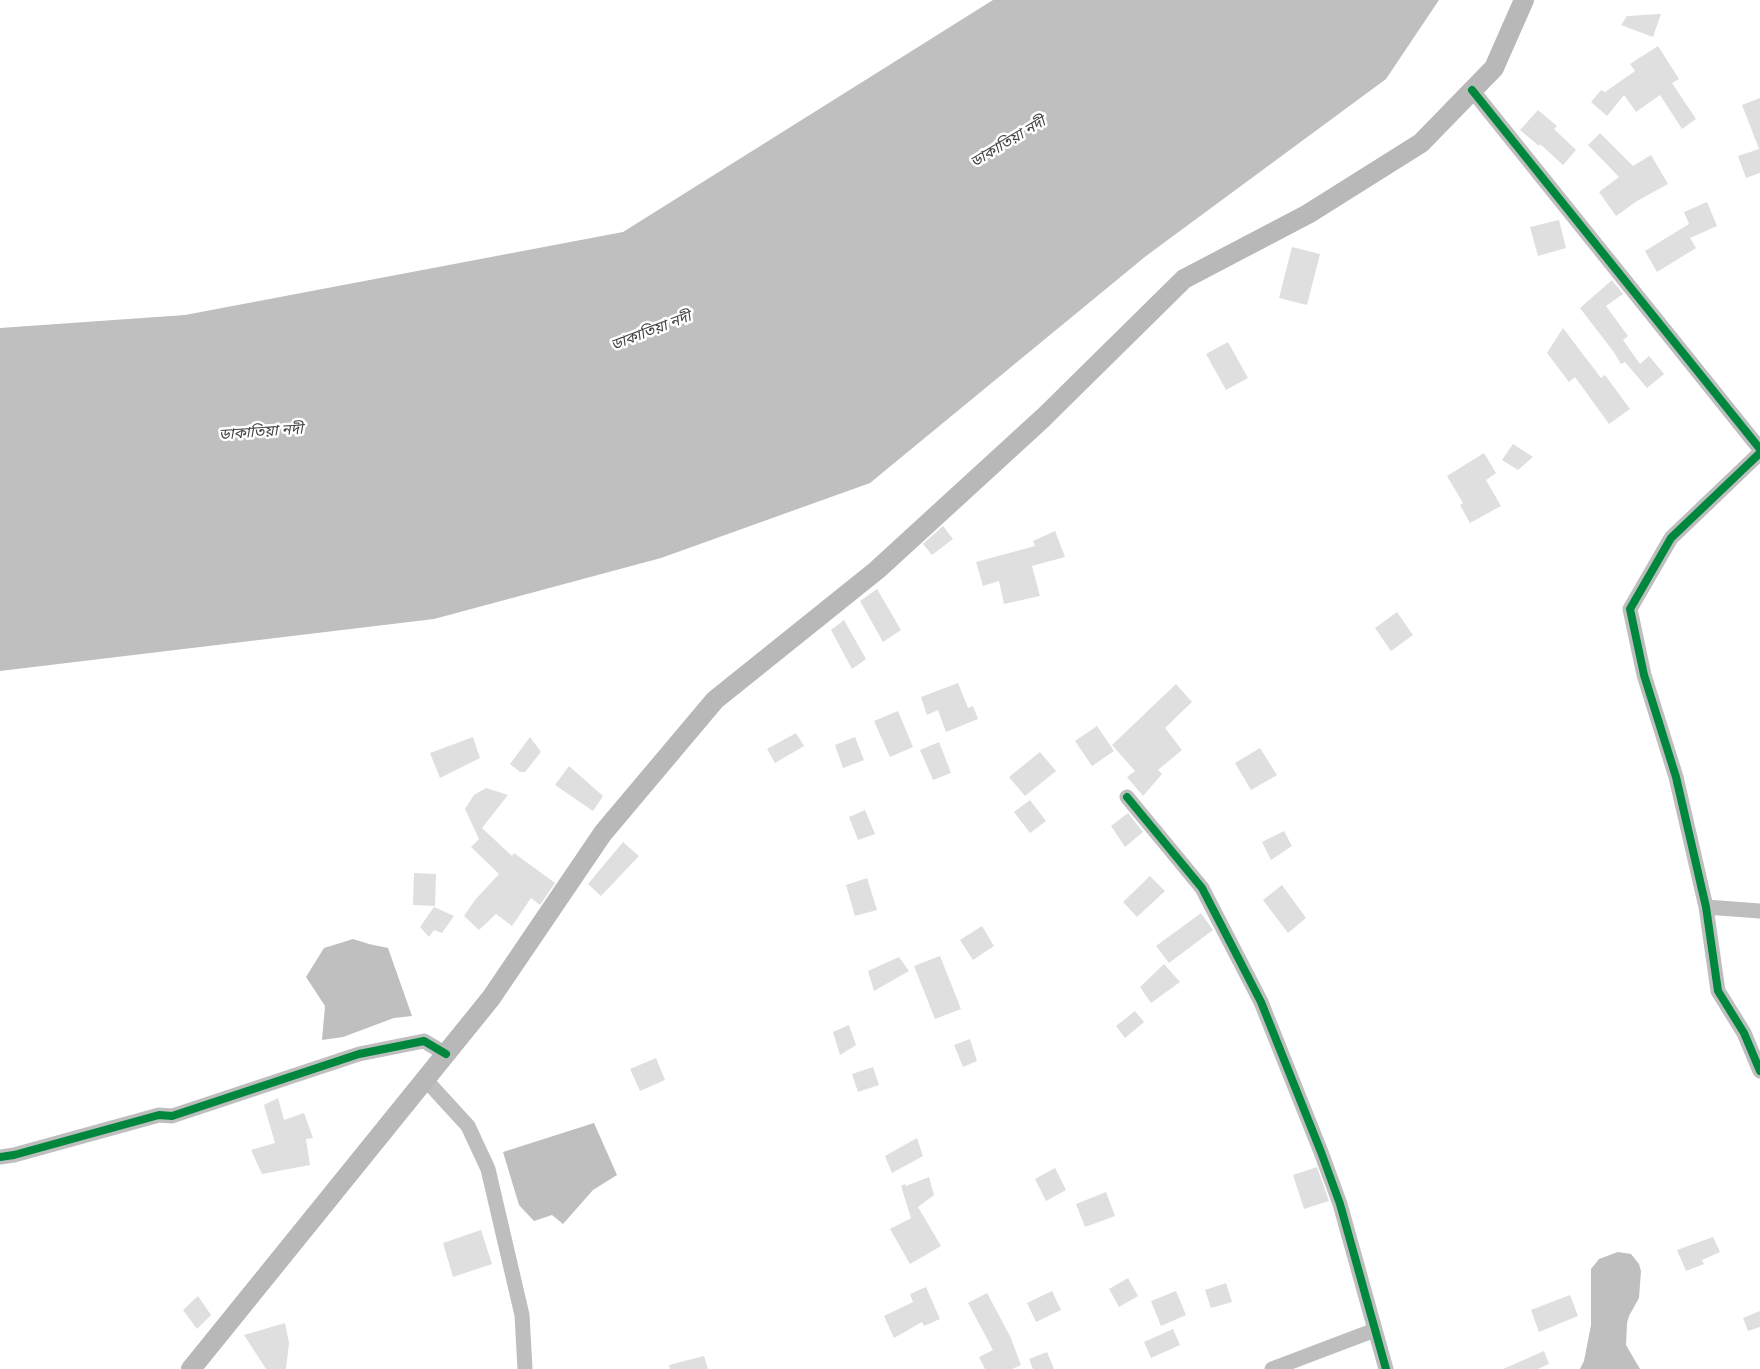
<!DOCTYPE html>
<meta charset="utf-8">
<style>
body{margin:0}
canvas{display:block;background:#fff}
</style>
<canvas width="1760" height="1369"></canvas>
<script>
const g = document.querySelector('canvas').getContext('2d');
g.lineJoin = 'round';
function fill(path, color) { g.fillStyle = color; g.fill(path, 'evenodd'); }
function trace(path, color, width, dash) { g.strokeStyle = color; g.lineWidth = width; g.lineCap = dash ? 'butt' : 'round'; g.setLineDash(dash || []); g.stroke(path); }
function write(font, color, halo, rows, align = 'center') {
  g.font = font + ' Inter,"Noto Sans Bengali",sans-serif'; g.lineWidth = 5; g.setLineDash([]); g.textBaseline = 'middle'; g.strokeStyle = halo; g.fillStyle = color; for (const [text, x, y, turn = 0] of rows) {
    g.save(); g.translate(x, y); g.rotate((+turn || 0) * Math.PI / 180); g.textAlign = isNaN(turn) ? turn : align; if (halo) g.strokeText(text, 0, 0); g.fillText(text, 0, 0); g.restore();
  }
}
const water = new Path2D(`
 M993,0h446l-53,79 -240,177 -276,227 -209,75 -227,61 -434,52v-343l185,-13 438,-83z
 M353,939l16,5 19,4 24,68 -18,2 -51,19 -21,3 3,-34 -19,-29 18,-29z
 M594,1123l23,52 -24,15 -30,34 -11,-9 -18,6 -15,-16 -16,-53z
 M1618,1252l13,2 8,10 2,7 -2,27 -10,18 -2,7 -1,22 14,24h-60l4,-8 7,-36v-56l8,-10z`);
const building = new Path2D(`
 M1661,14l-8,23 -32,-12 6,-9z
 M1658,46l21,33 -7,4 24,36 -14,10 -22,-34 -24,17 -12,-17 -17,21 -16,-14 10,-12 4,2 30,-21 -5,-7z
 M1760,98v75l-14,5 -8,-22 21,-7 -17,-44z
 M1538,110l19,16 -3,3 22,21 -13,15 -23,-21 -1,2 -19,-16z
 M1600,133l33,33 18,-11 17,29 -31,17 -21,15 -17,-24 20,-15 -31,-32z
 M1707,202l10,24 -27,12 6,10 -39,24 -12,-21 44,-27 -5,-12z
 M1559,220l7,28 -28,8 -8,-29z
 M1292,247l28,7 -13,51 -28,-7z
 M1612,280l11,14 -17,12 22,30 -5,4 17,24 9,-8 15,18 -17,14 -22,-26 -4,2 -8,-13 -33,-43z
 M1563,328l38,50 4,-3 25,34 -21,15 -34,-47 -6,5 -22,-29z
 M1228,342l20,36 -22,12 -20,-36z
 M1513,444l20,13 -15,13 -16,-10z
 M1484,453l12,20 -10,7 15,26 -31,17 -10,-18 3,-2 -16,-27z
 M943,526l10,13 -21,16 -9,-11z
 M1055,531l10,26 -33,9 8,30 -36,8 -5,-23 -16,5 -7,-24 59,-16 -2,-5z
 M877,589l24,41 -18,12 -23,-41z
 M1397,612l16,23 -22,16 -16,-23z
 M844,620l22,39 -14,10 -21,-39z
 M958,683l10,25 5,-2 5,13 -32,13 -8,-22 -11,5 -6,-18z
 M1176,684l16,18 -27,26 17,22 -24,20 4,4 -19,22 -16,-19 8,-6 -23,-26z
 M898,711l15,36 -23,10 -16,-36z
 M1097,726l17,25 -22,15 -17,-25z
 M796,733l8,13 -29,17 -8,-14z
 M473,737l7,21 -40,20 -10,-25z
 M530,737l11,15 -16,20h-5l-10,-8z
 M855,737l9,23 -21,8 -8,-23z
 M939,742l12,31 -18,7 -13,-30z
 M1260,748l17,27 -26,15 -16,-27z
 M1040,752l16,19 -31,25 -16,-19z
 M569,766l34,30 -10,15 -38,-26z
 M486,788l22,7 -26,33 30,28 2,-3 41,30 -15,22 -9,-7 -19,28 -16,-12 -17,16 -15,-14 11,-16 24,-26 -28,-27 8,-8 -14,-30 9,-14z
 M1030,800l16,21 -16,12 -16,-21z
 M865,810l10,24 -17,6 -9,-23z
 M1128,813l15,19 -18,15 -14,-21z
 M1284,831l8,15 -21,14 -9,-18z
 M623,842l16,14 -38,40 -13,-12z
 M414,873l22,1 -1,32 -22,-1z
 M1150,876l15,15 -28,26 -14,-15z
 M867,878l10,32 -22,6 -9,-31z
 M1282,885l24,33 -18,15 -25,-33z
 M434,907l20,9 -12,17 -8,-3 -5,7 -9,-10z
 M1201,913l12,17 -44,33 -13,-17z
 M982,926l12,20 -21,14 -13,-20z
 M940,956l21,53 -26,10 -21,-53z
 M899,957l10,14 -35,20 -6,-20z
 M1164,964l16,18 -29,21 -11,-16z
 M1135,1011l9,11 -19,16 -9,-12z
 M849,1025l7,20 -16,10 -7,-23z
 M970,1039l7,22 -14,6 -9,-22z
 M656,1058l9,22 -25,11 -10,-22z
 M873,1067l6,18 -21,7 -6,-18z
 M278,1098l6,22 20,-7 9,25 -7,1 4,26 -48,9 -11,-24 24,-7 -11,-38z
 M917,1138l6,18 -31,17 -7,-17z
 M1317,1167l12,34 -25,8 -11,-34z
 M1055,1168l11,22 -20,11 -11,-22z
 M929,1177l5,18 -16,12 23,39 -31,18 -20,-35 21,-11 -10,-32 4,-2 1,2z
 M1106,1192l9,24 -30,11 -9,-23z
 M481,1230l11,34 -39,13 -10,-34z
 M1713,1237l7,15 -18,8 2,4 -18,7 -9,-21z
 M1128,1278l10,18 -19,11 -10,-18z
 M1226,1283l6,19 -21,6 -6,-18z
 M926,1287l14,32 -16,7 -2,-4 -28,16 -10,-22 29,-14 -3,-8z
 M1052,1291l9,19 -25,12 -9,-19z
 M1176,1291l10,24 -25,11 -10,-25z
 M987,1293l23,43 11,29 -9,4h-27l-6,-12 14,-7 -25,-47z
 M1570,1295l8,21 -39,16 -8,-22z
 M198,1296l13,19 -14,14 -14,-19z
 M1760,1311v16l-12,4 -5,-13z
 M285,1323l4,20 -3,26h-20l-22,-34z
 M1173,1329l7,16 -29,13 -7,-16z
 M1544,1351l5,13 -11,5h-35z
 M1047,1352l7,17h-21l-4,-10z
 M704,1356l4,13h-38l-1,-4z`);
const street = new Path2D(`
 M1472,90l288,359
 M1760,453l-89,85 -41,71 14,66 32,102 30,130 12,84 26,42 16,38
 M1127,797l75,91 59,114 60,150 19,52 46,165
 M1706,907l54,4
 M425,1079l43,47 20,43 34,146 3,54
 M0,1157l14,-2 145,-40 13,1 187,-62 65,-13 22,13
 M1272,1369l103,-39`);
const secondary = new Path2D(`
 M191,1369l300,-371 112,-165 112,-133 162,-130 166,-152 141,-139 124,-65 113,-71 73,-75 30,-68`);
const cycleway = new Path2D(`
 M1472,90l288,359
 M1760,453l-89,85 -41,71 14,66 32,102 30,130 12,84 26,42 16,38
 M1127,797l75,91 59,114 60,150 19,52 46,165
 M0,1157l14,-2 145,-40 13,1 187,-62 65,-13 22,13`);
const waterNames = [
 ["ডাকাতিয়া নদী",1008,142,-31],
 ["ডাকাতিয়া নদী",651,331,-21],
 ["ডাকাতিয়া নদী",261,432,-4]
];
fill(water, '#bfbfbf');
fill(building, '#dfdfdf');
trace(street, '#bebebe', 15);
trace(secondary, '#b8b8b8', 20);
trace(cycleway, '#00873e', 8);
write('italic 15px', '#444', '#fff', waterNames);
</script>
